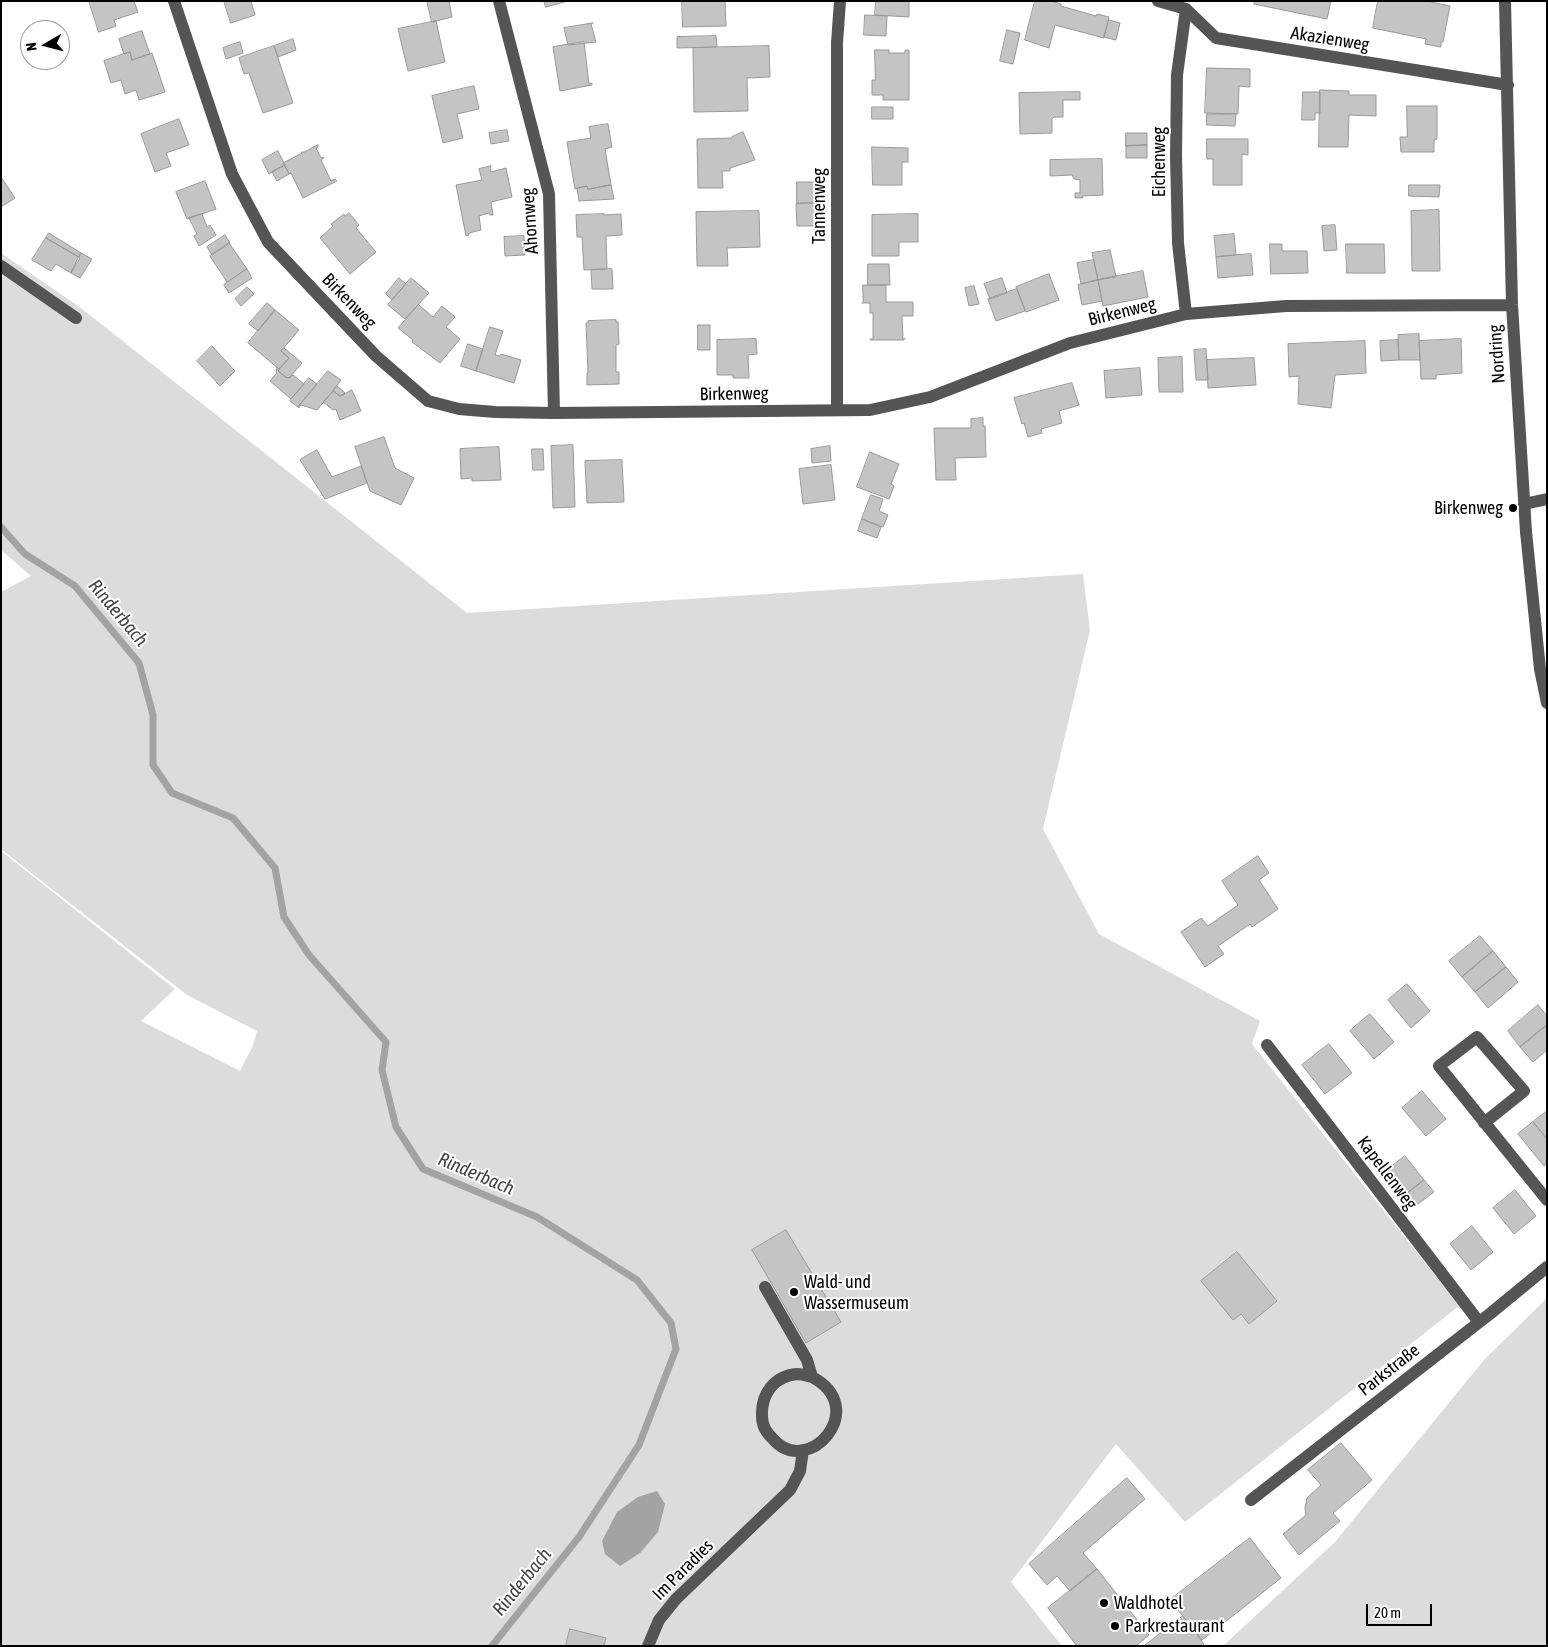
<!DOCTYPE html>
<meta charset="utf-8">
<style>
body{margin:0}
#map{position:relative;width:1548px;height:1647px;overflow:hidden;background:#fff;font-family:"Asap Condensed",sans-serif}
canvas{display:block}
.frame{position:absolute;inset:0;border:2px solid #000;pointer-events:none}
.north{position:absolute;left:20px;top:20px;width:50px;height:50px;box-sizing:border-box;background:#fff;border:1px solid #999;border-radius:50%;rotate:262deg;font-size:14px;font-weight:700;line-height:20px;text-align:center;color:#000}
.north::after{content:'';display:block;margin:auto;width:18px;height:22px;background:#000;clip-path:polygon(50% 0,100% 100%,50% 72%,0 100%)}
.scale{position:absolute;left:1366px;top:1604px;width:66px;height:22px;box-sizing:border-box;border:2px solid #000;border-top:0;padding-left:6px;font-size:15px;line-height:18px;white-space:nowrap;color:#000;-webkit-text-stroke:4px #fff;paint-order:stroke}
</style>
<div id="map">
<canvas width="1548" height="1647"></canvas>
<div class="frame"></div>
<div class="north">N</div>
<div class="scale">20 m</div>
</div>
<script>
const g = document.querySelector('canvas').getContext('2d');
g.lineJoin = 'round';
function fill(path, color) { g.fillStyle = color; g.fill(path, 'evenodd'); }
function trace(path, color, width, dash) { g.strokeStyle = color; g.lineWidth = width; g.lineCap = dash ? 'butt' : 'round'; g.setLineDash(dash || []); g.stroke(path); }
function write(font, color, halo, rows, align = 'center') {
  g.font = font + ' "Asap Condensed",sans-serif'; g.lineWidth = 4; g.setLineDash([]); g.textBaseline = 'middle'; g.strokeStyle = halo; g.fillStyle = color; for (const [text, x, y, turn = 0] of rows) {
    g.save(); g.translate(x, y); g.rotate((+turn || 0) * Math.PI / 180); g.textAlign = isNaN(turn) ? turn : align; if (halo) g.strokeText(text, 0, 0); g.fillText(text, 0, 0); g.restore();
  }
}
const green = new Path2D(`
 M1,253l80,55 386,305 616,-39 7,56 -47,199 56,105 161,87 -8,23 207,262 -274,216 -69,-78 -105,138 51,64h-1061v-795l174,138 -34,32 99,50 12,-23 5,-17 -70,-36 -186,-146v-257l30,-16 -30,-26z
 M1547,1298v346l-5,2h-319l112,-104 149,-182z`);
const water = new Path2D(`
 M657,1491l8,13 -7,28 -18,21 -20,13 -15,-12 -3,-13 15,-29 21,-15z`);
const stream = new Path2D(`
 M1,527l24,27 50,32 64,77 14,52v50l19,28 61,25 42,50 9,49 25,38 77,87 -4,28 14,57 27,42 114,48 100,63 34,43 5,26 -37,96 -60,92 -87,109`);
const building = new Path2D(`
 M89,1h45l4,11 -24,8 2,6 -17,6z
 M224,1h27l4,14 -24,8z
 M427,1h22l3,16 -20,5z
 M544,1h24l-22,6z
 M682,1h43l1,25 -43,1z
 M876,1h33v16l-34,-2z
 M1035,1h16l10,3v2l35,10 1,-2 12,3 -5,21 -49,-13 -6,23 -24,-8z
 M1255,1h76l-4,18 -73,-15z
 M1378,1h48l24,5 -7,36h-2v5l-16,-3 1,-5 -53,-11z
 M865,15l22,1 -1,20 -22,-1z
 M1109,20l11,3 -4,17 -12,-3z
 M436,21l9,41 -37,9 -10,-42z
 M593,23l-2,1 5,18 -28,3 -4,-17z
 M1007,30l13,3 -7,31 -13,-3z
 M142,31l8,23 -18,6 -2,-8 -6,2 -5,-15z
 M716,36l1,11 -40,1v-11z
 M293,39l3,11 -18,7 -4,-11z
 M240,42l3,11 -17,6 -3,-11z
 M584,42l5,42 3,-1v2l-32,6 -7,-44z
 M274,46l19,57 -30,10 -14,-40 -5,1 -5,-16z
 M769,46l1,31 -23,1 1,33 -54,1 -1,-64z
 M875,50h14v3h16v-3h4v50h-26v-5h-11v-15h3z
 M130,52l2,8 20,-7 13,39 -26,8 -3,-10 -11,4 -4,-14 -10,3 -7,-22z
 M1207,68l43,1v18l-11,-1 -1,28 -33,-1z
 M474,86l5,23 -22,5 6,24 -20,5 -11,-47z
 M1320,90l29,1v4h27v21l-27,-1 -1,32h-29z
 M1080,92v8h-17v17h-9l-2,2v14l-32,1 -1,-41z
 M1303,92h17v21h-5v7h-13z
 M1407,106h30v33l-3,1v12h-33l-1,-15h7z
 M872,107h21v12h-21z
 M1207,114h29l-1,12 -28,-1z
 M179,119l10,26 -23,8 5,13 -16,6 -14,-38z
 M608,124l4,23 -7,2 6,36 -23,4 -1,-3 -12,3 -8,-47 24,-4 -2,-11z
 M507,130l2,11 -18,3 -2,-11z
 M743,132l12,28 -25,8v3h-8l1,17h-25l-1,-49 35,-1v-1z
 M1126,133h21v12l-21,1z
 M1207,139h41v16l-6,-1v31h-29v-26h-6z
 M318,145v2l-2,1 5,10 2,-1 1,1 -3,2 10,21 4,-2 2,2 -34,17 -12,-25 -2,1 -6,-11 19,-10 -1,-1h3z
 M1147,145v13h-21v-12z
 M872,147l36,1v14h-6v23h-29z
 M278,151l7,14 -16,9 -7,-14z
 M1102,159l1,36 -21,1 1,2h-8v-5h5v-13l-6,-1 -2,-4 -22,1v-16z
 M285,165l4,9 -12,7 -5,-9z
 M491,166l-1,2 1,4 15,-4 6,29 -21,5 2,13h-3l-1,-2 -10,3 2,14 -12,3v2l-3,1 -10,-51 26,-5 -3,-11z
 M1,177l14,21 -14,9z
 M205,181l11,28 -29,10 -11,-27z
 M797,182h20v21h-20z
 M611,185l3,14 -35,2 -2,-13 10,-2 1,3z
 M1409,185h31l-1,12 -30,-1z
 M818,203l1,23h-22l-1,-22z
 M1439,210l1,61h-28l-1,-60z
 M759,211l1,36 -33,1 1,18h-31l-1,-54z
 M349,213l10,12 -3,3 20,24 -26,22 -30,-36 13,-12 -2,-2 13,-10 1,2z
 M202,214l5,13 3,-2 6,10 -17,11 -5,-10 3,-2 -8,-16z
 M604,214v1l17,-1 1,21 -16,1 1,33 -23,1 -2,-33h-5l-1,-22z
 M918,214v28h-19v14h-27v-41z
 M1335,225l2,25 -13,1 -2,-25z
 M49,233l32,20 -2,4 -33,-19z
 M1234,234l2,21 -20,2 -2,-21z
 M225,235l5,8 -18,12 -5,-8z
 M524,236l1,19 -20,1 -1,-19z
 M46,238l34,20 -9,15 -15,-9 -5,7 -19,-11z
 M229,243l18,26 -20,13 -17,-26z
 M1270,244h12v7h25l1,22 -37,1z
 M1346,244h38l1,29h-38z
 M1110,250l6,27 -18,3 -6,-27z
 M81,253l11,6 -12,19 -9,-5z
 M1251,254l2,21 -35,3 -2,-21z
 M1094,260l4,20 -17,4 -4,-21z
 M868,264h21l1,21h-22z
 M247,269l5,9 -23,15 -5,-8z
 M612,269l1,20h-21l-1,-19z
 M1143,271l5,26 -45,9 -5,-26z
 M1049,274l10,26 -33,12 -10,-25z
 M399,278l7,6 -14,16 -6,-6z
 M411,278l18,15 -24,26 -17,-14z
 M1002,278l5,15 -17,6 -6,-15z
 M1098,280l4,21 -20,4 -4,-20z
 M863,285h23v17h27v14h-11l1,23 2,-1 -1,2h-34v-1h3v-26h-3v-10h-8l1,-1z
 M974,286l5,18 -10,2 -4,-18z
 M247,287l7,7 -13,12 -6,-7z
 M1017,289l8,22 -29,10 -8,-22z
 M267,303l8,7 -17,21 -9,-7z
 M419,305l14,12 9,-11 13,11 -9,10 14,12 -20,24 -28,-21 1,-2 -15,-12 19,-22z
 M275,310l24,20 -18,21 8,7 -10,11 -31,-26z
 M616,320v2h2l1,22 -3,1v27h3v12l-32,1v-12h1l-2,-50h2v-2z
 M698,325h12v25h-12z
 M490,327l13,4 -8,24 5,1 1,-2 20,6 -7,23 -38,-12z
 M1419,334l1,26h-21l-1,-25z
 M756,339l1,15 -9,1 1,23h-16v-3h-16v-35z
 M1461,339l1,34 -26,2v4h-15l-2,-38z
 M1398,340l1,20 -18,1 -1,-20z
 M1365,341l1,32 -31,2 -4,33 -33,-4 1,-28 -10,1 -1,-33z
 M468,344l15,5 -7,22 -15,-5z
 M212,346l23,25 -15,15 -23,-25z
 M284,348l18,15 -13,15 -1,-1 -1,1 -9,-7 11,-13 -8,-7z
 M1206,349l2,31h-12l-2,-30z
 M1182,357l1,35h-24l-1,-34z
 M1254,358l2,27 -48,3 -1,-28z
 M277,367l2,2 -1,2 9,7 1,-1 1,1 4,-3 11,9 -13,15 -21,-18 6,-7z
 M1140,368l2,27 -36,3 -2,-27z
 M328,371l13,9 -8,11 -16,19 -16,-5 -2,3 -1,-1z
 M309,378l8,6 -19,23 -8,-6z
 M1072,383l7,22 -20,6 3,12 -21,6 1,4 -14,4 -4,-14 -2,1 -8,-26z
 M337,386l8,7 -5,3 -7,-5z
 M352,390l9,21 -21,9 -4,-11 -3,1 -10,-8 10,-11 7,5z
 M983,418v8h2l1,31 -31,1 1,22h-20l-2,-52h37v-9z
 M384,437l11,31 19,10 -13,27 -31,-14 -15,-44z
 M573,445l2,62 -22,1 -2,-62z
 M830,446l1,15 -19,2 -1,-14z
 M499,447l2,33 -29,1v-3l-11,1 -1,-30z
 M532,449h11l1,21h-11z
 M317,450l15,27 29,-11 6,17 -42,16 -25,-39z
 M870,452l29,12 -8,20 3,2 -5,13 -32,-12z
 M622,460l2,42 -37,1 -2,-42z
 M831,465l4,35 -32,4 -4,-35z
 M871,495l12,4 -4,12 9,4 -5,12 -21,-8z
 M862,519l19,8 -4,11 -19,-7z
 M1258,856l11,17 -10,7 19,29 -26,18 -2,-3 -32,22 6,8 -19,13 -24,-35 20,-14 7,8 30,-21 -16,-24z
 M1480,936l13,15 -31,26 -13,-16z
 M1493,951l13,16 -31,25 -13,-15z
 M1506,967l12,15 -30,26 -13,-16z
 M1407,984l23,27 -19,17 -23,-28z
 M1538,1005l9,11v9l-27,22 -12,-16z
 M1370,1014l24,28 -20,17 -24,-28z
 M1547,1025v25l-14,12 -13,-15z
 M1329,1044l23,29 -27,21 -23,-29z
 M1422,1091l24,28 -20,17 -24,-28z
 M1547,1111v28l-14,-17z
 M1533,1122l14,17v25l-3,2 -26,-32z
 M1405,1156l19,24 -19,15 -19,-24z
 M1424,1180l10,12 -20,15 -9,-12z
 M1515,1190l21,26 -22,18 -21,-26z
 M1472,1226l21,26 -22,18 -21,-26z
 M786,1230l55,92 -35,21 -54,-93z
 M1237,1252l40,49 -28,23 -8,-10 -8,6 -32,-39z
 M1341,1443l31,37 -39,33 7,8 -41,34 -16,-21 23,-19 -1,-7 2,-10 14,-13 -13,-15z
 M1127,1478l18,21 -62,54 14,16 -27,22 -13,-15 -10,9 -18,-21z
 M1250,1538l31,40 -79,62 -32,-40z
 M1097,1569l52,66 -13,11h-59l-29,-38z
 M1183,1616l21,28 -2,2h-58z
 M570,1629l36,9 -2,8h-38z`);
const minor = new Path2D(`
 M174,1l58,173 36,68 108,114 52,45 31,8 36,3 59,1 316,-3 60,-13 140,-54 116,-29 100,-8 226,-1
 M499,1l50,193 5,219
 M1158,1l28,8 30,29 292,47
 M1505,1l7,304 14,227 14,137 7,34
 M1186,9l-9,66 -1,81 2,87 8,71
 M1,266l75,52
 M837,410v-367l3,-42
 M1524,504l23,-5
 M1267,1045l212,277
 M1484,1123l40,-32 -47,-54 -38,29 108,134
 M765,1287l42,73 5,17c-4,-1 -10,-3 -15,-3 -23,2 -36,20 -35,42 0,10 4,16 11,23 35,40 98,-31 39,-62
 M1251,1500l240,-187 56,-46
 M648,1646l11,-26 17,-21 114,-109 10,-19 3,-21`);
const markers = [
 [1513,508,5,"#000"],
 [794,1292,5,"#000"],
 [1104,1603,5,"#000"],
 [1115,1626,5,"#000"]
];
const streetNames = [
 ["Akazienweg",1330,39,9],
 ["Eichenweg",1159,162,-90],
 ["Tannenweg",819,206,-90],
 ["Ahornweg",530,221,-94],
 ["Birkenweg",349,301,46],
 ["Birkenweg",1122,312,-14],
 ["Nordring",1497,354,-94],
 ["Birkenweg",734,394,-1],
 ["Kapellenweg",1387,1173,53],
 ["Parkstraße",1389,1370,-38],
 ["Im Paradies",683,1570,-45]
];
const poiNames = [
 ["Birkenweg",1503,508,"right"],
 ["Wald- und",804,1282],
 ["Wassermuseum",804,1303],
 ["Waldhotel",1114,1603],
 ["Parkrestaurant",1125,1626]
];
const waterNames = [
 ["Rinderbach",118,613,50],
 ["Rinderbach",476,1174,23],
 ["Rinderbach",522,1582,-51]
];
fill(green, '#dcdcdc');
fill(water, '#a3a3a3');
trace(stream, '#a3a3a3', 7);
fill(building, '#c4c4c4');
trace(building, '#999', 1);
trace(minor, '#555', 12);
for (const [x, y, r, color] of markers) { const dot = new Path2D(); dot.arc(x, y, r, 0, 2 * Math.PI); g.fillStyle = color; g.fill(dot); trace(dot, '#fff', 2); }
write('18px', '#000', '#fff', streetNames);
write('18px', '#000', '#fff', poiNames, 'left');
write('italic 19px', '#444', '#fff', waterNames);
</script>
